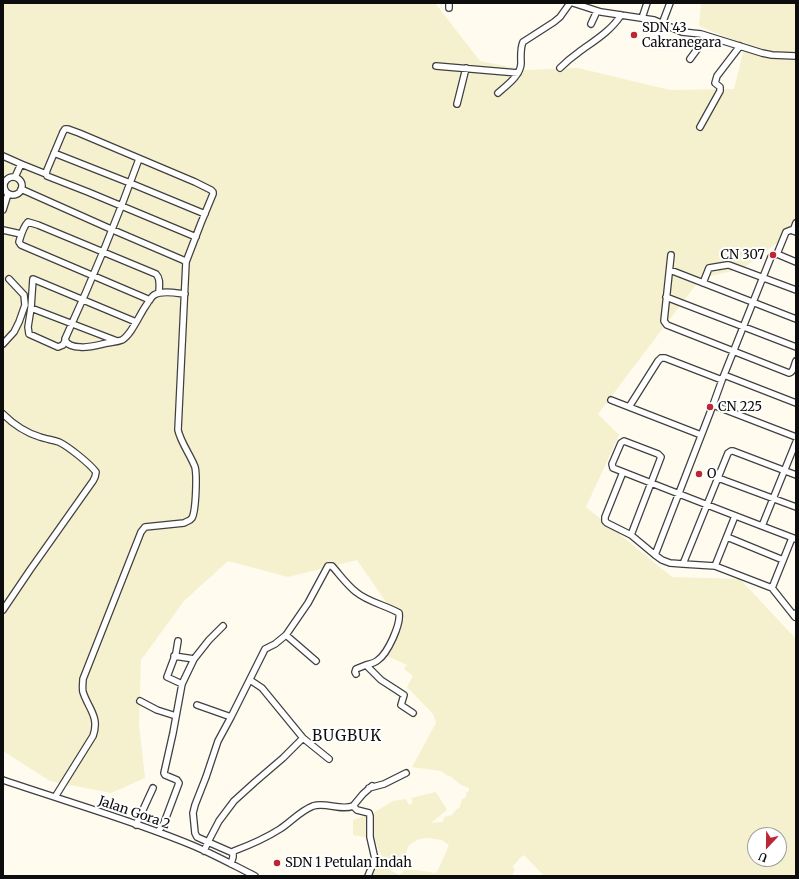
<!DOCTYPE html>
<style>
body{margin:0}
#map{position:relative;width:799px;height:879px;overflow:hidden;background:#fffbee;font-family:Merriweather,serif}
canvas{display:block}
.frame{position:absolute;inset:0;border:4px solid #0d0d0d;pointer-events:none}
.north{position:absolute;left:747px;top:827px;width:40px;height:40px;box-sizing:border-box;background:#fff;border:1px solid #9e9e9e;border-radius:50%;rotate:202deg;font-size:11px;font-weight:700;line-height:16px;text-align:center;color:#0d0d0d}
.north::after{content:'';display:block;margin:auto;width:14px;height:18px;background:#bd2633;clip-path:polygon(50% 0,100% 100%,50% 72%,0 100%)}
</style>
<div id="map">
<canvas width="799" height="879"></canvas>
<div class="frame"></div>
<div class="north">U</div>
</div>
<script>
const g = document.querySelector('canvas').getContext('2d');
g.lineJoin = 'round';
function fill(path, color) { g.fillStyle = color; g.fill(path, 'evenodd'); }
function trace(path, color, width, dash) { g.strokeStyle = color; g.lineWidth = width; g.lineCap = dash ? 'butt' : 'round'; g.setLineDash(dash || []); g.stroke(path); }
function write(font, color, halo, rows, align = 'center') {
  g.font = font + ' Merriweather,serif'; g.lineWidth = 4; g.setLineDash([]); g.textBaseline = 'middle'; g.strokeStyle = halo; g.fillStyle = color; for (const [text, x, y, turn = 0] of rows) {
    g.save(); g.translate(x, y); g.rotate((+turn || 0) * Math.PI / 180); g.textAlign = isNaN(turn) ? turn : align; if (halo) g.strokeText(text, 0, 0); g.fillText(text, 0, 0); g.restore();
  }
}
const farmland = new Path2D(`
 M3,3h432l45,58 45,9 53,-2 92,22 64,-1 11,-44 -46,-19 2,-23h95v229l-3,-1 -51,38 -41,9 -103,136 21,21 -33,72 86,70 68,2 56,60v237h-252l-20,-21 -5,4 -6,7v2l2,1 -3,7h-143l7,-14 12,1 2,7 9,5 6,-5h12l19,3 4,-7 9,-21 -7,-5 -15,-2 -8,1 -10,6 -7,16h-9l-11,-5 -4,-7 -1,-4 -3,-6 -21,-4v-15l20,-7 20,-12 13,-2 3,6 4,-2 -2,-5 25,-6 11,18 -16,13 12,-1 1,-5 8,-2 4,-5 4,-3 2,-8 4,-2v-4l3,-2v-3l-8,-3 -11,-9h-2l-7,-5 -29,-4 24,-44 -3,-9 -26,-27 6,-11 -9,-7 3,-4 -20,-9 12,-45 -11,-6 -31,-45 -69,17 -60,-16 -44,40 -43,59 -2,65 6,53 -34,15 -61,-12 -47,-30zM755,835h24v24h-24z`);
const minor = new Path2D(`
 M573,3l28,9 53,8 28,12 19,2 61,19 10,2 24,1
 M449,8v-5
 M642,18l5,-15
 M591,24l6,-13
 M662,24l8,-21
 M690,59l17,-23
 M436,66l82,7
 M560,68c6,-6 12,-11 19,-16 15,-11 32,-21 42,-37
 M498,93c9,-8 22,-17 23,-29 0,-8 -1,-15 2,-22l31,-20 6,-5 10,-14
 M457,104l9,-36
 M700,127l20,-36v-4l-5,-4 2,-7 23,-30
 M54,153l76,30 75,31
 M3,156l18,8
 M139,159c-22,61 -47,121 -74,180 1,6 9,8 15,8 9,1 18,-2 27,-4 5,-1 10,-1 15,-3 9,-5 17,-24 23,-33 3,-4 5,-9 9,-12 8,-5 22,-2 31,-1
 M15,177l6,-13 25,10
 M4 186a9 9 0 1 1 18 0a9 9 0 1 1-18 0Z
 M21,189l92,41 70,30 3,2 -8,168c3,13 12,24 17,37 2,8 1,44 -3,51 -2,3 -5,3 -8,5l-39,4 -4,5 -58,147c0,4 -1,9 0,13 5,16 17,25 10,44l-38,61
 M3,210l5,-16
 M3,230l18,4
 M793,231l3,-8
 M777,254l9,-22 5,-2 5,2
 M671,255l-7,66 3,4 122,48c5,-1 5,-8 7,-12
 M186,262l15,-39 12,-29v-2l-2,-2 -16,-8 -116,-49 -11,-4h-3l-2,3 -16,38 -1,4 1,2 41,16 108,45
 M670,270l126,49
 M703,283l6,-15 18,-3h2l67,25
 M666,297l130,50
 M150,300l-129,-55 -2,-3c2,-7 4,-15 9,-20l10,3 118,49c5,5 3,12 3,19
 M31,308l86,33
 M65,341l-2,4 -5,2 -29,-13 -1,-7 3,-19 2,-29 103,43
 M3,344l11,-12 5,-10 6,-17 -1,-10 -15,-16
 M724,375l72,28
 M611,400l18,7
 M713,405l83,32
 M3,414c10,10 24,19 37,23 6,2 13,3 19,5 10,5 30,21 37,30l-1,5 -2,4 -63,89 -27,40
 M701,435l-72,-28 29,-46 3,-3h4l57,22
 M623,472l-18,45v4l2,2 24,12 24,20 7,5 8,3 13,1
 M718,478l78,29
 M735,516l-20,50 -32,-2 45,-111 3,-2h2l63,24
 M762,526l34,-84
 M631,535l30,-78 -3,-3 -34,-13 -3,2 -9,21 1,4c61,24 122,48 183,71
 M727,537l56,23
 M792,538l-20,50 23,29 1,-4
 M655,555l58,-150 9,-25 49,-123 3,-2 3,-1 19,8
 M715,566l57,22
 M286,635l30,26
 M178,641l-2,12 -9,24 15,7
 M174,656l20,3
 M356,674l-1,-2 1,-3 10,-4
 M250,680l12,8 41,50 26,21
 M140,701l17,9 19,6
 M197,705l34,12
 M303,738l-20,20 -28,24 -21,19 -15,20 -11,21 -11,-5 -2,-4 -2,-20 2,-8 11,-28 12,-36 13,-24 34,-68 10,-5 11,-9 22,-32 20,-37h4c8,9 15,19 24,26 12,10 29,13 43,21 2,11 -11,40 -21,47 -3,3 -8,4 -12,5l15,15 17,11 6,4 -3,10 12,8
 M3,780c64,22 129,40 191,66 21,9 41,20 61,30
 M369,788l15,-4 22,-11
 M353,806l10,-12 9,-8
 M136,825l17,-37
 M158,832l6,-9 15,-40 -2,-3 -12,-5 -1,-2 9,-40 9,-49 12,-25 15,-19 14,-14
 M204,851l4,-9 25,11
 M231,864l2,-7v-4l1,-2c16,-6 32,-13 46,-22 11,-7 20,-18 33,-23 13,-4 28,5 40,0l4,4 12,3 1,3v21l5,22 -7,17`);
const markers = [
 [634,35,4,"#bd2633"],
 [773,255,4,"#bd2633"],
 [710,407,4,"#bd2633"],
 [699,474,4,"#bd2633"],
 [277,863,4,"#bd2633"]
];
const poiNames = [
 ["SDN 43",642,28],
 ["Cakranegara",642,43],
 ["CN 307",765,255,"right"],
 ["CN 225",718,407],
 ["O",707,474],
 ["SDN 1 Petulan Indah",285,863]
];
const streetNames = [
 ["Jalan Gora 2",134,813,19]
];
const quarterNames = [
 ["BUGBUK",347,737]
];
fill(farmland, '#f5f0ce');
trace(minor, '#404040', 8);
trace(minor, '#fff', 5.5);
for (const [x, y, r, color] of markers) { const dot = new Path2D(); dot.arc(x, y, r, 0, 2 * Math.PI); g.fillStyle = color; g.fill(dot); trace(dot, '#fff', 1.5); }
write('13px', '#0d0d0d', '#fff', poiNames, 'left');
write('13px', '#0d0d0d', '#fff', streetNames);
g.letterSpacing = '1px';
write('15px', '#0d0d0d', '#fff', quarterNames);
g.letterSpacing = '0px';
</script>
